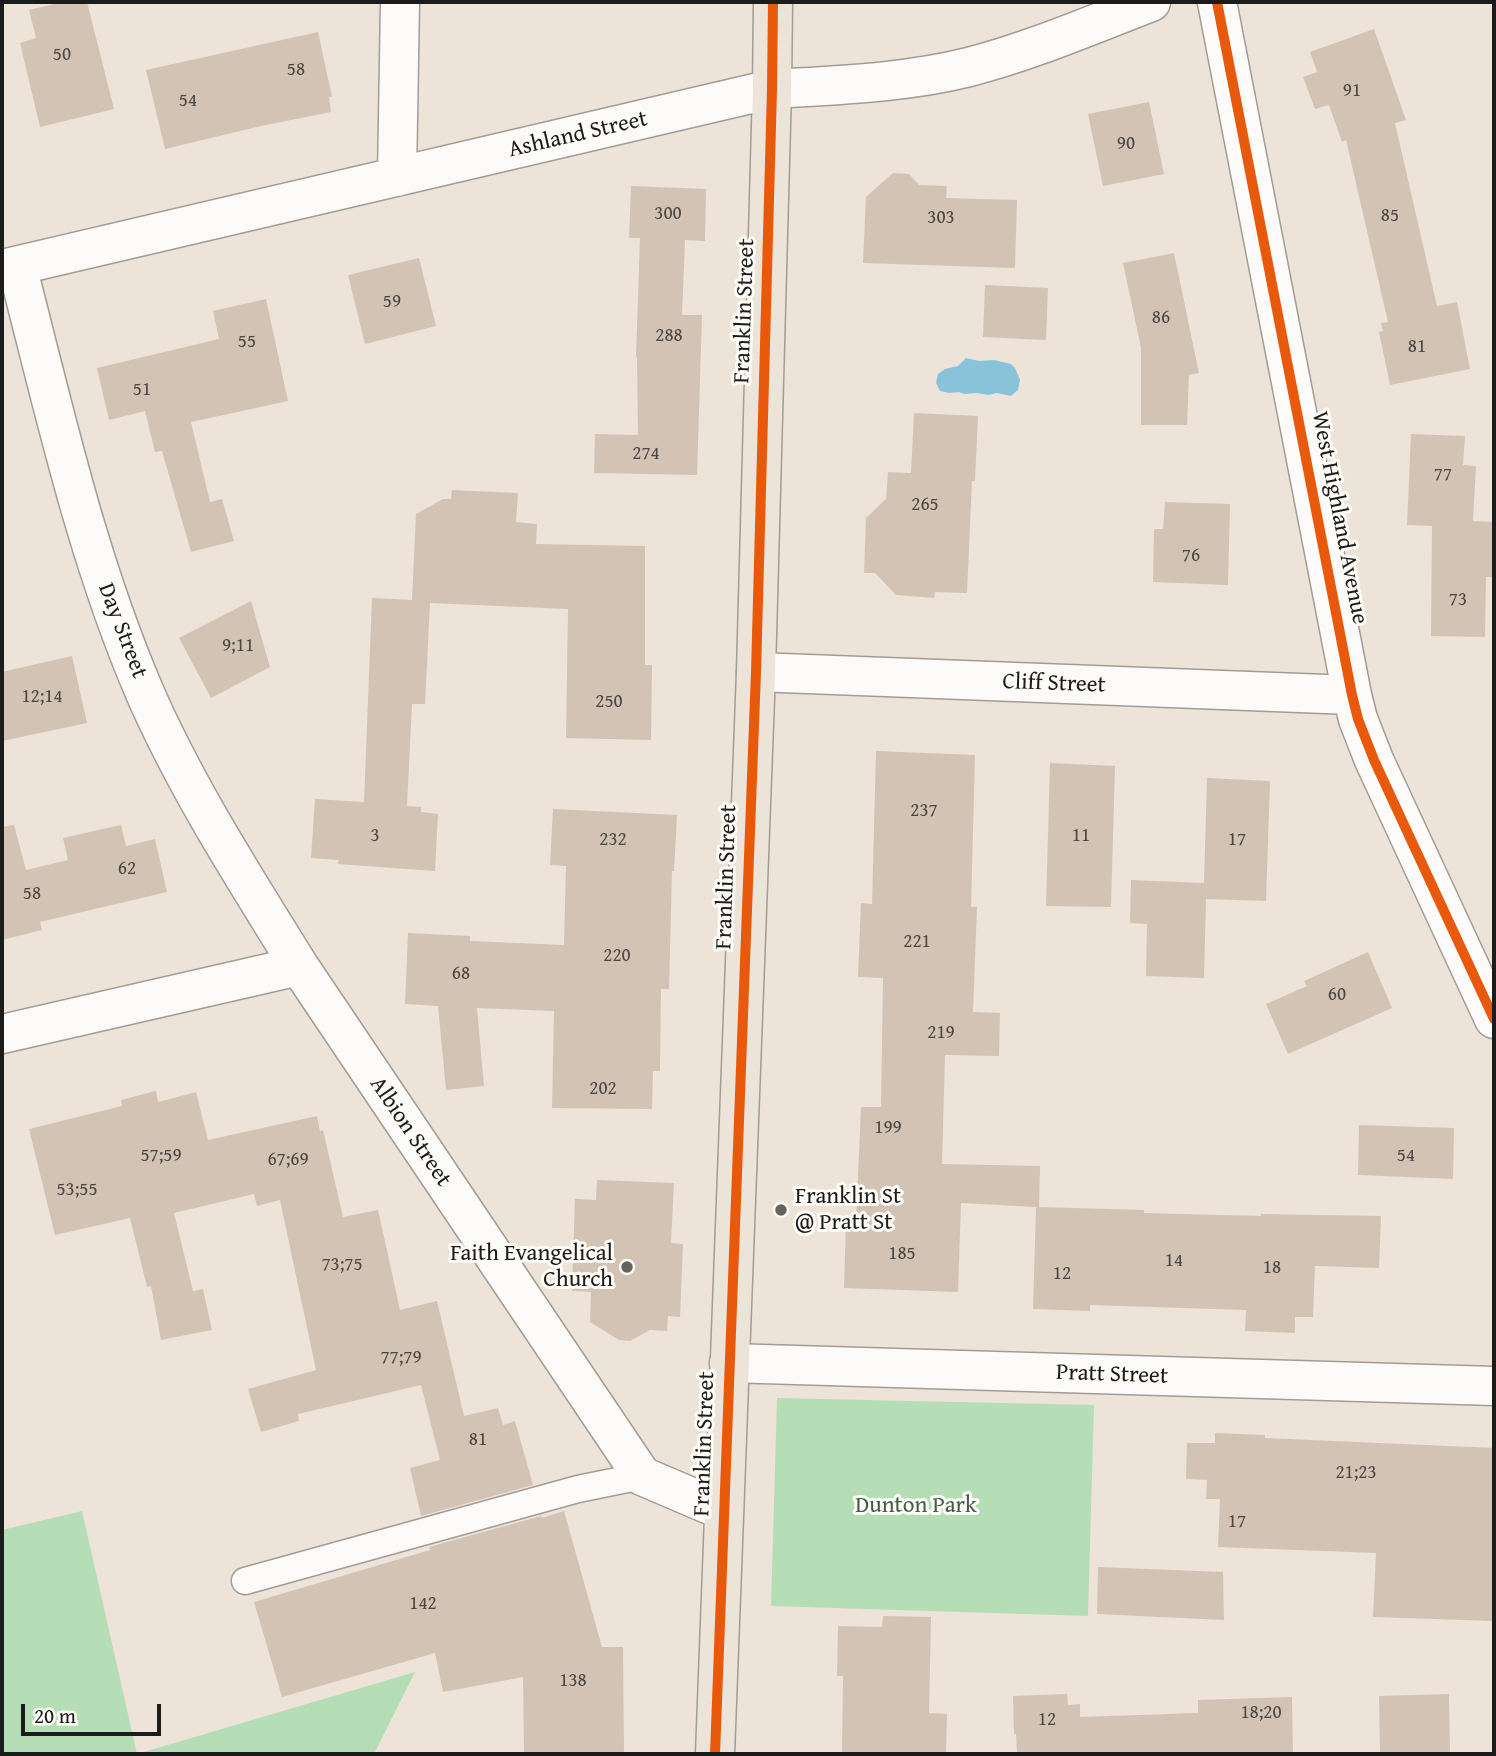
<!DOCTYPE html>
<style>
body{margin:0}
#map{position:relative;width:1496px;height:1756px;overflow:hidden;background:#eee3d8;font-family:"Gentium Book Plus",serif}
canvas{display:block}
.frame{position:absolute;inset:0;border:4px solid #1c1c1c;pointer-events:none}
.scale{position:absolute;left:21px;top:1704px;width:140px;height:32px;box-sizing:border-box;border:4px solid #1c1c1c;border-top:0;padding-left:9px;font-size:21px;line-height:24px;white-space:nowrap;color:#1c1c1c;-webkit-text-stroke:5px #fdfcf7;paint-order:stroke}
</style>
<div id="map">
<canvas width="1496" height="1756"></canvas>
<div class="frame"></div>
<div class="scale">20 m</div>
</div>
<script>
const g = document.querySelector('canvas').getContext('2d');
g.lineJoin = 'round';
function fill(path, color) { g.fillStyle = color; g.fill(path, 'evenodd'); }
function trace(path, color, width, dash) { g.strokeStyle = color; g.lineWidth = width; g.lineCap = dash ? 'butt' : 'round'; g.setLineDash(dash || []); g.stroke(path); }
function write(font, color, halo, rows, align = 'center') {
  g.font = font + ' "Gentium Book Plus",serif'; g.lineWidth = 6; g.setLineDash([]); g.textBaseline = 'middle'; g.strokeStyle = halo; g.fillStyle = color; for (const [text, x, y, turn = 0] of rows) {
    g.save(); g.translate(x, y); g.rotate((+turn || 0) * Math.PI / 180); g.textAlign = isNaN(turn) ? turn : align; if (halo) g.strokeText(text, 0, 0); g.fillText(text, 0, 0); g.restore();
  }
}
const green = new Path2D(`
 M777,1398l317,7 -6,211 -317,-10z
 M82,1511l55,243 278,-82 -41,82h-372v-224z`);
const water = new Path2D(`
 M966,358l13,3 15,-1 17,4 4,4 5,12 -2,10 -7,6 -14,-3 -9,2 -11,-2 -13,1 -5,-2 -10,1 -9,-2 -4,-8 2,-9 7,-5 13,-3z`);
const building = new Path2D(`
 M62,2h25l27,107 -74,18 -20,-84 16,-5 -7,-28z
 M1374,29l32,91 -11,3 42,183 20,-4 13,67 -80,16 -11,-53 4,-1 -2,-8 7,-1 -42,-182 -4,2 -13,-37 -14,4 -12,-32 14,-5 -7,-20z
 M318,32l14,65h-3l2,15 -70,14 -96,23 -19,-79z
 M1149,102l15,72 -61,12 -15,-72z
 M893,173l16,1 10,11 28,1 -1,12 71,2 -2,68 -152,-5 3,-66z
 M631,186l75,3 -1,52 -20,-1 -3,75h20l-5,160 -103,-2 1,-39 43,1 -1,-78h-1l4,-119h-11z
 M1174,253l25,120 -10,2 -2,50h-46v-77l-18,-85z
 M419,258l17,68 -71,18 -17,-69z
 M985,285l63,3 -2,52 -63,-3z
 M266,299l22,102 -97,21 19,80 12,-3 12,42 -43,11 -29,-101 -7,1 -10,-41 -36,9 -12,-52 122,-29 -6,-28z
 M914,413l64,3 -3,65h-3l-5,112 -32,-1 -1,6 -38,-3 -21,-22h-11l2,-55 20,-19 2,-27 23,1z
 M1411,434l54,2 -2,29 13,1 -3,55 21,1v55h-8l-1,60 -54,-1 1,-110 -25,-1z
 M452,490l66,3 -2,29 21,2 -1,20 109,2v119h7l-1,75 -85,-2 2,-129 -138,-6 -5,101h-13l-5,102 14,1v5l17,2 -3,57 -97,-7 1,-4 -28,-2 4,-59 49,3 8,-204 40,2 4,-86 27,-15h8z
 M1165,502l65,2 -2,81 -75,-3 1,-53h9z
 M251,601l19,66 -59,31 -32,-60z
 M72,656l15,67 -85,18v-69z
 M876,751l99,4 -4,152h6l-4,105 27,1 -1,43 -54,-1 -3,109 98,2 -1,41 105,3v3l117,3v-2l120,2 -2,52 -64,-2 -2,51h-18v16l-50,-2 1,-21 -156,-5v6l-57,-2 3,-102 -75,-4 -3,89 -114,-4 2,-67h10l5,-114h20l2,-129 -25,-1 3,-74 11,1z
 M1050,763l65,3 -4,141 -65,-1z
 M1207,778l63,3 -4,120 -60,-2 -2,79 -58,-2 1,-52 -17,-1 1,-43 73,3z
 M553,809l124,6 -3,56h-2l-3,118h-8l-1,82h-7l-1,38 -100,-1 2,-97 -77,-3 7,78 -38,4 -8,-84 -33,-2 3,-71 62,3v5l94,4 2,-79 -16,-1z
 M14,825l12,45 42,-10 -5,-22 58,-13 5,21 29,-7 12,53 -127,30 2,8 -40,10v-113z
 M1368,952l24,56 -104,46 -22,-50 41,-18 -3,-5z
 M156,1091l2,11 38,-10 12,48 109,-24 3,15 3,-1 20,87 35,-7 22,100 37,-9 27,115 34,-8 5,17 12,-4 18,64 -112,31 -11,-48 30,-8 -19,-75 -123,29 1,7 -38,11 -13,-43 68,-19 -36,-170 -23,6 -3,-12 -80,19 19,78 10,-2 9,41 -51,10 -10,-54 -4,1 -17,-69 -75,17 -26,-106 93,-23 -1,-6z
 M1359,1125l95,3 -1,51 -95,-4z
 M597,1180l77,3 -3,60 12,1 -3,73 -12,-1 -1,15 -17,-1 -20,11 -11,-1 -29,-18 1,-30 -19,-1 3,-92 21,1z
 M1215,1433l50,2v3l229,10v173l-121,-4 3,-64 -158,-6 2,-48h-14l1,-19 -21,-1 1,-36h28z
 M564,1511l38,136h21l1,107h-100l-1,-77 -80,15 -8,-39 -153,44 -28,-95 176,-52 -1,-3 112,-31 1,2z
 M1098,1567l125,5 1,48 -127,-6z
 M883,1616l48,1 -2,96 18,1 -1,40h-104l1,-78h-6l1,-50 44,1z
 M1067,1694l1,11 12,-1v13l118,-4v-13l94,-3 1,57h-276l-1,-20h-2l-1,-38z
 M1449,1694l1,60h-70l-1,-58z`);
const service = new Path2D(`
 M245,1581l333,-92 64,-13`);
const minor = new Path2D(`
 M1217,2l135,693 6,24 16,41 120,259
 M397,177l3,-175
 M17,266c37,143 69,290 128,427 42,96 99,184 154,273
 M2,269l770,-180c66,-4 133,-6 197,-22 62,-16 122,-42 182,-65
 M756,672l596,23
 M2,1034l297,-68 343,510 82,35
 M729,1363l765,23`);
const primary = new Path2D(`
 M715,1754l41,-1082 16,-583 1,-87`);
const cycleway = new Path2D(`
 M1217,2l135,693 6,24 16,41 120,259
 M715,1754l41,-1082 16,-583 1,-87`);
const markers = [
 [781,1210,7,"#66625e"],
 [627,1267,7,"#66625e"]
];
const numberNames = [
 ["50",62,55],
 ["58",296,70],
 ["91",1352,91],
 ["54",188,101],
 ["90",1126,144],
 ["300",668,214],
 ["85",1390,216],
 ["303",941,218],
 ["59",392,302],
 ["86",1161,318],
 ["288",669,336],
 ["55",247,342],
 ["81",1417,347],
 ["51",142,390],
 ["274",646,454],
 ["77",1443,475],
 ["265",925,505],
 ["76",1191,556],
 ["73",1458,600],
 ["9;11",238,646],
 ["12;14",42,697],
 ["250",609,702],
 ["237",924,811],
 ["3",375,836],
 ["11",1081,836],
 ["232",613,840],
 ["17",1237,840],
 ["62",127,869],
 ["58",32,894],
 ["221",917,942],
 ["220",617,956],
 ["68",461,974],
 ["60",1337,995],
 ["219",941,1033],
 ["202",603,1089],
 ["199",888,1128],
 ["57;59",161,1156],
 ["54",1406,1156],
 ["67;69",288,1160],
 ["53;55",77,1190],
 ["185",902,1254],
 ["14",1174,1261],
 ["73;75",342,1265],
 ["18",1272,1268],
 ["12",1062,1274],
 ["77;79",401,1358],
 ["81",478,1440],
 ["21;23",1356,1473],
 ["17",1237,1522],
 ["142",423,1604],
 ["138",573,1681],
 ["18;20",1261,1713],
 ["12",1047,1720]
];
const streetNames = [
 ["Ashland Street",578,135,-13],
 ["Franklin Street",745,311,-88],
 ["West Highland Avenue",1339,518,79],
 ["Day Street",122,631,69],
 ["Cliff Street",1054,684,2],
 ["Franklin Street",727,877,-88],
 ["Albion Street",410,1132,56],
 ["Pratt Street",1112,1375,2],
 ["Franklin Street",705,1444,-88]
];
const poiNames = [
 ["Franklin St",795,1197],
 ["@ Pratt St",795,1223],
 ["Faith Evangelical",613,1254,"right"],
 ["Church",613,1280,"right"]
];
const parkNames = [
 ["Dunton Park",916,1506]
];
fill(green, '#b6deb6');
fill(water, '#89c3da');
fill(building, '#d3c3b4');
trace(service, '#a29c96', 29);
trace(minor, '#a29c96', 41);
trace(primary, '#a29c96', 41);
trace(service, '#fcfbf9', 26);
trace(minor, '#fcfbf9', 38);
trace(primary, '#ece3d9', 38);
trace(cycleway, '#e8590c', 10);
for (const [x, y, r, color] of markers) { const dot = new Path2D(); dot.arc(x, y, r, 0, 2 * Math.PI); g.fillStyle = color; g.fill(dot); trace(dot, '#fdfcf7', 2.5); }
write('19px', '#4a4642', null, numberNames);
write('23px', '#1c1c1c', '#fdfcf7', streetNames);
write('23px', '#1c1c1c', '#fdfcf7', poiNames, 'left');
write('23px', '#425e48', '#fdfcf7', parkNames);
</script>
